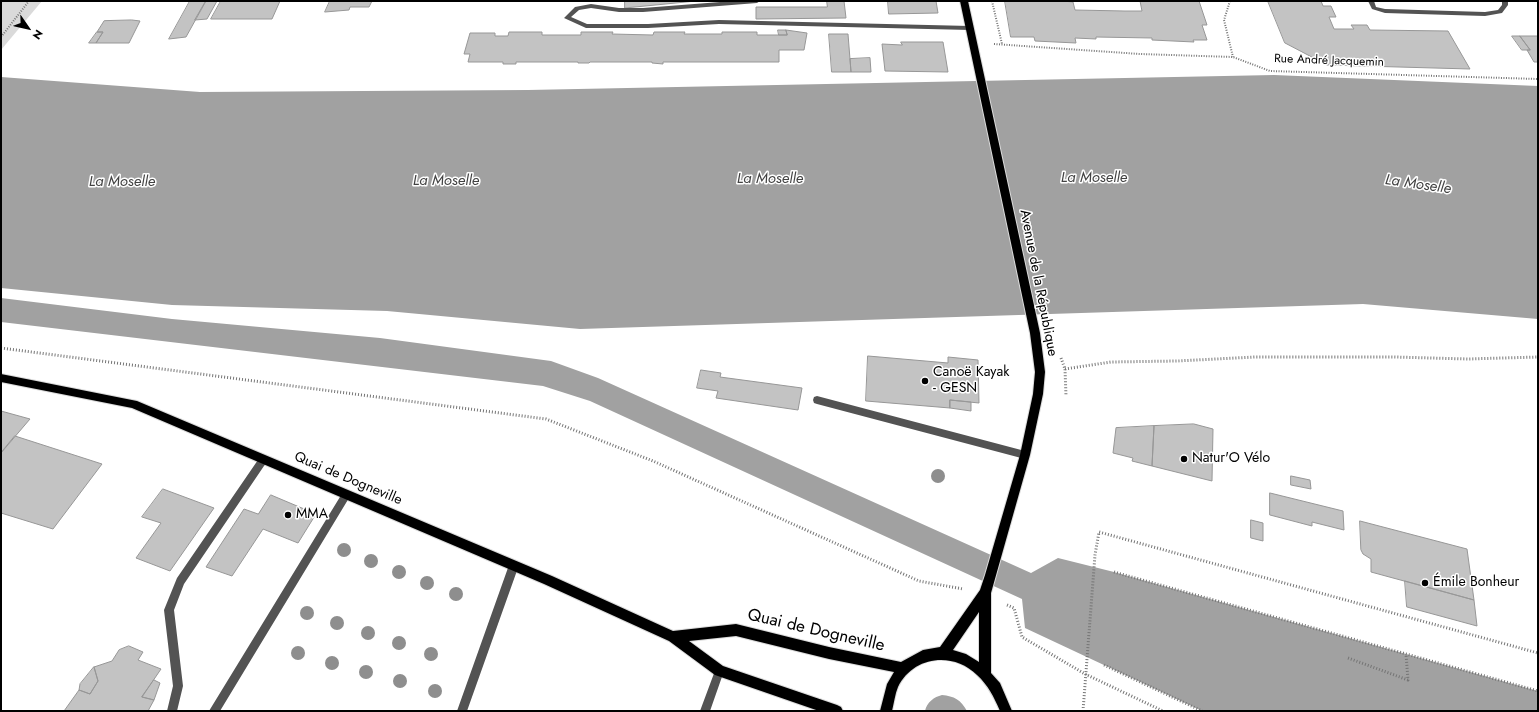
<!DOCTYPE html>
<meta charset="utf-8">
<style>
body{margin:0}
#map{position:relative;width:1539px;height:712px;overflow:hidden;background:#fff;font-family:Jost,sans-serif}
canvas{display:block}
.frame{position:absolute;inset:0;border:2px solid #000;pointer-events:none}
.north{position:absolute;left:8px;top:8px;width:40px;height:40px;-webkit-text-stroke:3px #fff;paint-order:stroke;rotate:124deg;font-size:11px;font-weight:700;line-height:16px;text-align:center;color:#000}
.north::after{content:'';display:block;margin:auto;width:14px;height:18px;background:#000;clip-path:polygon(50% 0,100% 100%,50% 72%,0 100%)}
</style>
<div id="map">
<canvas width="1539" height="712"></canvas>
<div class="frame"></div>
<div class="north">N</div>
</div>
<script>
const g = document.querySelector('canvas').getContext('2d');
g.lineJoin = 'round';
function fill(path, color) { g.fillStyle = color; g.fill(path, 'evenodd'); }
function trace(path, color, width, dash) { g.strokeStyle = color; g.lineWidth = width; g.lineCap = dash ? 'butt' : 'round'; g.setLineDash(dash || []); g.stroke(path); }
function write(font, color, halo, rows, align = 'center') {
  g.font = font + ' Jost,sans-serif'; g.lineWidth = 3; g.setLineDash([]); g.textBaseline = 'middle'; g.strokeStyle = halo; g.fillStyle = color; for (const [text, x, y, turn = 0] of rows) {
    g.save(); g.translate(x, y); g.rotate((+turn || 0) * Math.PI / 180); g.textAlign = isNaN(turn) ? turn : align; if (halo) g.strokeText(text, 0, 0); g.fillText(text, 0, 0); g.restore();
  }
}
const green = new Path2D(`
 M1,1h41l-41,49z`);
const water = new Path2D(`
 M1274,75l264,11v233l-175,-15 -783,25 -193,-18 -215,-6 -171,-17v-211l199,15 328,-2z
 M1,298l171,21 208,19 171,23 47,17 433,195 27,-15 56,14 424,119v20h-336l-177,-83 -3,-29 -432,-198 -47,-15 -542,-64z
 M942,695c12,1 19,5 25,16h-42c2,-9 9,-14 17,-16z`);
const building = new Path2D(`
 M190,1h16l-20,36 -17,2z
 M206,1h11l-10,18 -12,1z
 M221,1h59l-8,18h-61z
 M330,1h42l-3,6h-19l-1,3 -24,2z
 M625,1h71l-71,7z
 M827,1h17l2,17 -90,1v-12h71z
 M888,1h48l2,12 -49,1z
 M1005,1h58l10,1 2,8 50,1h17l-2,-10h59l8,24h-5l5,15h-14l1,2 -42,-2v-2l-56,-1v2l-21,-1 1,5 -41,-2 -1,-4h-23z
 M1268,1h53l2,5h8l5,11h-7l5,12h20l-3,-4h16l3,5 78,1 22,38 -143,-4 -42,-22z
 M132,20l8,1 -11,22h-33l7,-11h-6l7,-11z
 M778,30h8l1,5h-8z
 M786,30l21,3 -3,17h-25v12h-116v2l-11,-1v-1h-62l-1,1h-11v-1h-62v2h-13v-2h-35l2,-8h-6l6,-21h25v3h13l1,-4h33v3h39v-3h32l-1,2 41,1 1,-3h31l-1,2h38v-2h35v3h30z
 M97,32h6l-7,11h-7z
 M829,34h19l3,38h-19z
 M1512,36h8l10,14h-8z
 M1520,36h18v26h-4l-7,-12h3z
 M901,42h42l5,30 -63,-1 -3,-27 20,1z
 M870,58l1,14h-20l-1,-13z
 M868,356l80,7v-6l30,3 1,43 -29,-3v8l-84,-7z
 M701,370l20,3 -1,4 82,11 -4,22 -82,-12 2,-7 -21,-3z
 M950,400l21,2v9l-21,-3z
 M1,411l29,8 -29,34z
 M1194,424l19,5 -1,52 -60,-15 2,-40z
 M1154,426l-2,40 -20,-5 1,-3 -20,-5 3,-25z
 M15,436l87,28 -49,65 -52,-16v-60z
 M1291,476l19,4 1,9 -20,-4z
 M163,489l51,19 -44,63 -34,-13 25,-35 -19,-6z
 M1270,493l73,18 1,19 -32,-8v4l-42,-11z
 M271,495l45,19 -18,29 -35,-14 -31,47 -26,-9 38,-58 14,5z
 M1251,520l12,3v18l-12,-3z
 M1360,521l107,28 7,51 -103,-28v-13l-8,-5 -2,-4z
 M1405,581l69,19 3,26 -70,-19z
 M129,646l14,6 -5,8 23,9 -19,28 12,3 -6,11h-84l15,-21 11,4 8,-13 -4,-14 18,-6 7,-11z
 M94,667l4,14 -8,13 -11,-4 1,-6z
 M154,680l6,3 -6,17 -12,-3z`);
const pathFar1 = new Path2D(`
 M992,1l10,43
 M1230,1l-6,19 9,37
 M1,37l28,-36
 M994,44l146,10 93,3 37,14 268,8`);
const path = new Path2D(`
 M1,348l545,71 107,42 266,120 44,8
 M1061,358l4,11 1,27
 M1065,369l46,-7 66,-1 78,-4h139l74,2 70,-2
 M1114,572l424,119
 M1007,605l7,3 8,29 63,37 78,37
 M1348,658l60,22 -2,-26
 M1104,665l98,46
 M1083,711l12,-156 4,-23 439,121`);
const lane = new Path2D(`
 M733,1h27l-3,2 -114,9h-24l-28,-4 -12,2 -8,7 16,7h61l71,-4 251,6 3,2 -3,2 -251,-6 -71,4h-62l-22,-10 11,-11 16,-3 28,4h24z
 M817,396l208,55 3,1 1,3 -1,3 -3,1 -208,-55 -3,-1 -1,-3 1,-3z
 M263,456l3,1 1,3 -1,3 -82,121 -10,26 9,76 -6,25h-10l6,-25 -9,-76 13,-32 83,-121z
 M346,491l3,1 1,3 -1,3 -129,213h-11l134,-219z
 M514,561l3,1 2,3 -52,146h-10l52,-146 2,-3z
 M719,666l3,2 2,3 -14,40h-10l16,-43z`);
const street = new Path2D(`
 M1368,1h6l2,6 9,2 100,3 13,-2 4,-5v-4h6v4l-6,8 -17,3 -100,-3 -13,-4z`);
const primary = new Path2D(`
 M960,1h8l72,332 5,39 -2,22 -13,61 -39,138v80l9,10 12,28h-12c-6,-14 -12,-26 -23,-36 -24,-24 -64,-19 -79,12 -3,7 -4,16 -6,24h-12l7,-27 7,-12 -65,-13 -93,-23 -47,5 34,25 114,39 4,2 2,4h-24l-104,-36 -46,-34 -125,-57 -412,-176 -131,-26v-8l136,27 415,175 121,55 63,-7 93,23 72,15 22,-12 17,-3 40,-57 5,-15 35,-120 13,-61 2,-22 -5,-39zM979,612v50l-13,-8 -13,-4z`);
const trees = [
 [938,476],
 [344,550],
 [371,561],
 [399,572],
 [427,583],
 [456,594],
 [307,613],
 [337,623],
 [368,633],
 [399,643],
 [298,653],
 [431,654],
 [332,663],
 [366,672],
 [400,681],
 [435,691]
];
const markers = [
 [925,381,4,"#000"],
 [1184,459,4,"#000"],
 [288,515,4,"#000"],
 [1425,583,4,"#000"]
];
const farStreetnames = [
 ["Rue André Jacquemin",1329,61,2]
];
const streetNames = [
 ["Avenue de la République",1038,283,79],
 ["Quai de Dogneville",348,479,23]
];
const poiNames = [
 ["Canoë Kayak",933,373],
 ["- GESN",933,389],
 ["Natur'O Vélo",1192,459],
 ["MMA",296,515],
 ["Émile Bonheur",1433,583]
];
const waterNames = [
 ["La Moselle",1094,178],
 ["La Moselle",770,179],
 ["La Moselle",446,181],
 ["La Moselle",122,182],
 ["La Moselle",1418,185,8]
];
const nearStreetnames = [
 ["Quai de Dogneville",816,631,13]
];
fill(green, '#dadada');
fill(water, '#a1a1a1');
fill(building, '#c3c3c3');
trace(building, '#979797', 1);
trace(primary, '#dbdbdb', 2);
trace(pathFar1, '#757575', 2, [1, 1.5]);
trace(path, '#757575', 3, [1, 2]);
fill(lane, '#535353');
fill(street, '#535353');
fill(primary, '#000');
g.fillStyle = '#8e8e8e';
for (const [x, y] of trees) { g.beginPath(); g.arc(x, y, 7, 0, 2 * Math.PI); g.fill(); }
for (const [x, y, r, color] of markers) { const dot = new Path2D(); dot.arc(x, y, r, 0, 2 * Math.PI); g.fillStyle = color; g.fill(dot); trace(dot, '#fff', 1.5); }
write('12px', '#000', '#fff', farStreetnames);
write('14px', '#000', '#fff', streetNames);
write('14px', '#000', '#fff', poiNames, 'left');
write('italic 15px', '#424242', '#fff', waterNames);
write('17px', '#000', '#fff', nearStreetnames);
</script>
